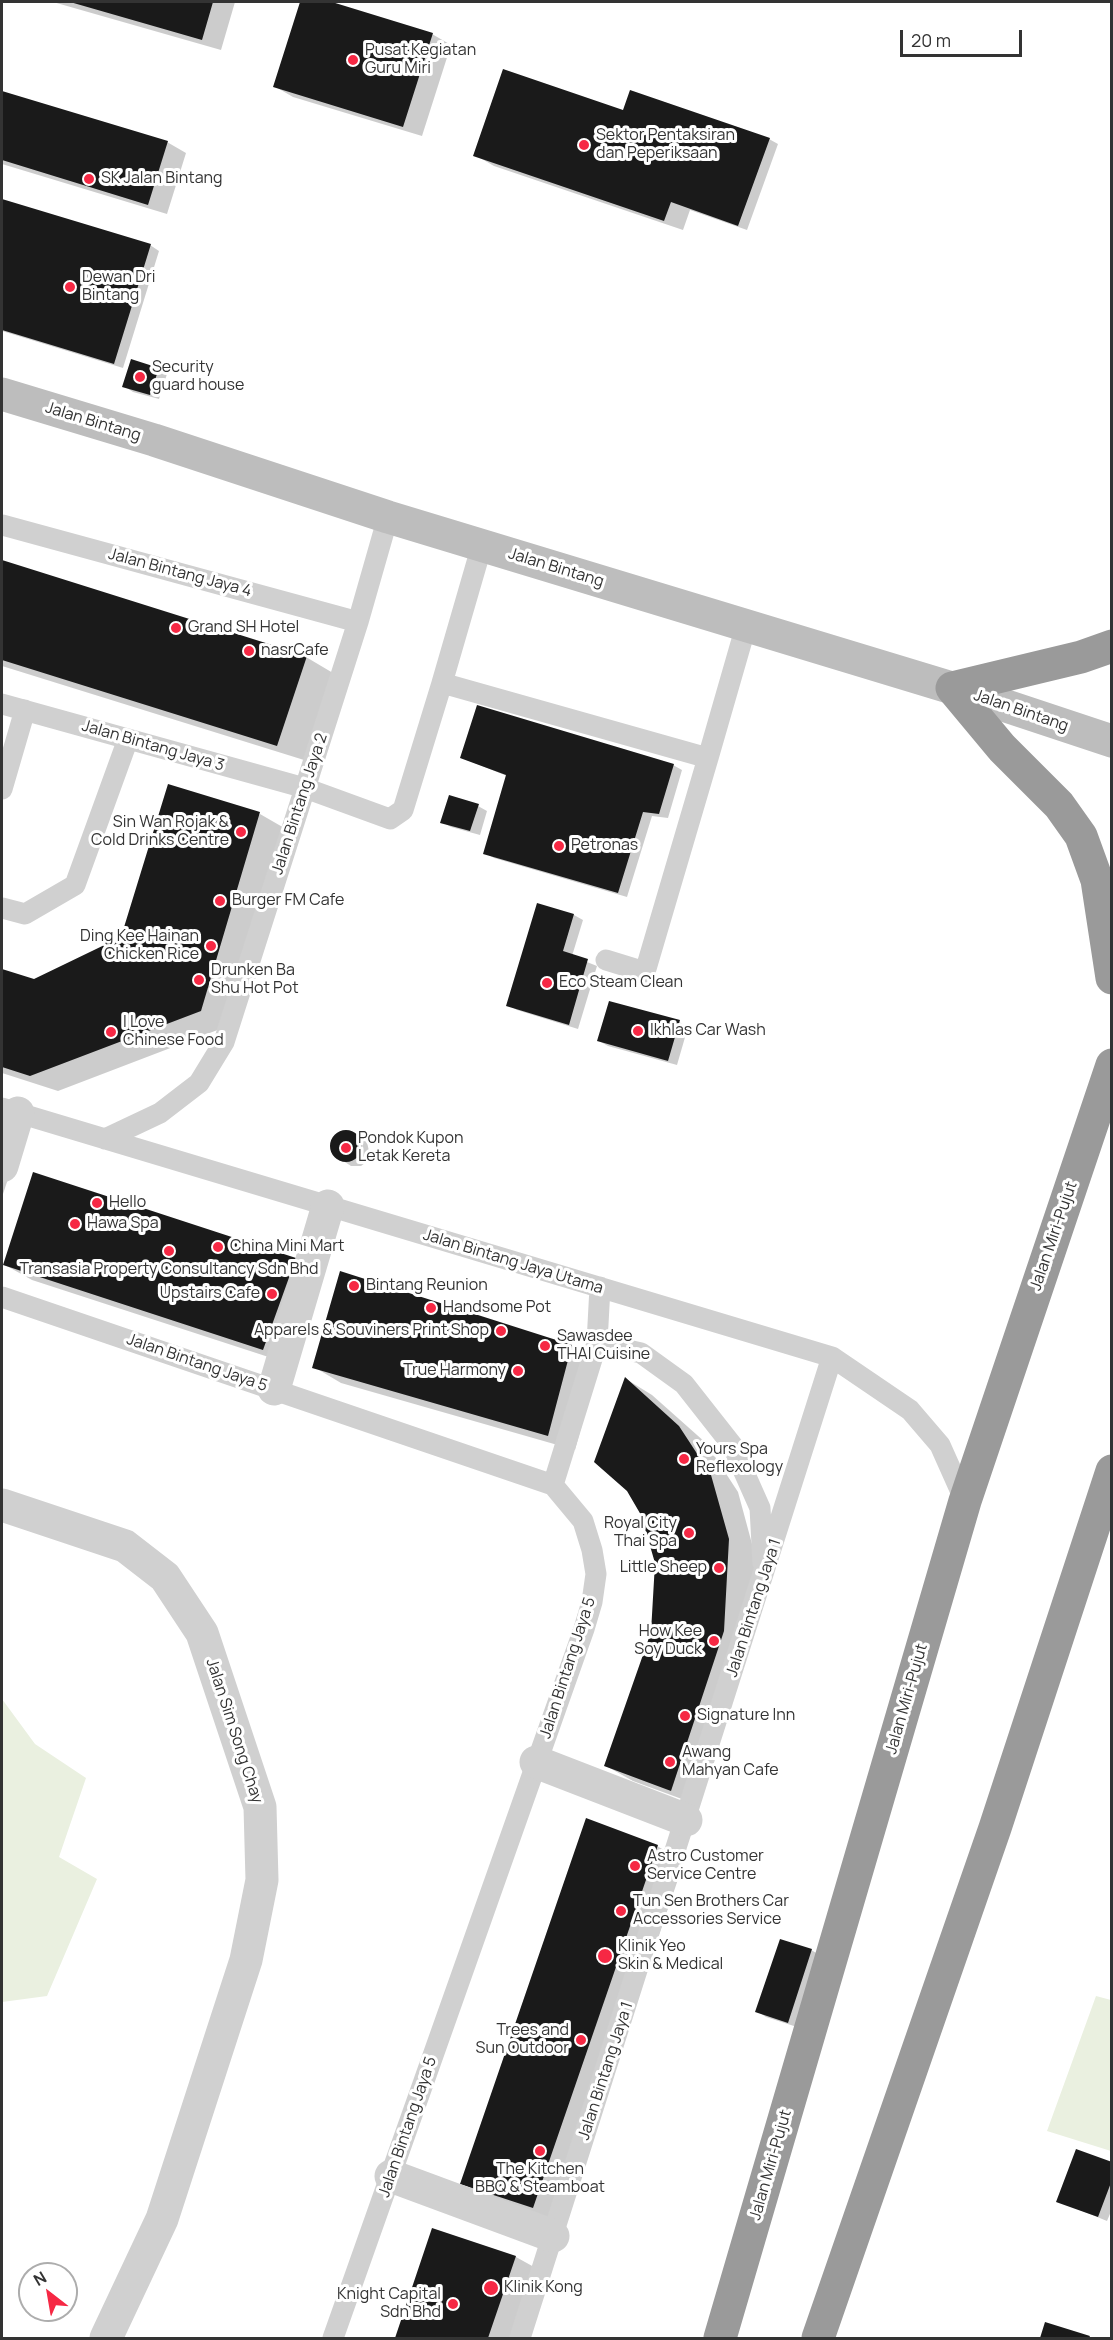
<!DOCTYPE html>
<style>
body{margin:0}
#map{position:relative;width:1113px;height:2340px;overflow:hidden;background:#fff;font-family:Manrope,sans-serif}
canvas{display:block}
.frame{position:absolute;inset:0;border:3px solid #333;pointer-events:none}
.north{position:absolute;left:18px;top:2262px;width:60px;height:60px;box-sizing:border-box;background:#fff;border:2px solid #adadad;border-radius:50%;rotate:329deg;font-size:16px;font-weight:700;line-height:24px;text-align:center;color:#333}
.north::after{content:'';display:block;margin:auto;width:21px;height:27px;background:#f62844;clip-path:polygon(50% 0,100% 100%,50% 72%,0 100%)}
.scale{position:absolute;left:900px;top:30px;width:122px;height:27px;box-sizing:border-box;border:3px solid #333;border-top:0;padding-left:8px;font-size:18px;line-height:21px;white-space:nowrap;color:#333;-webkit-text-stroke:4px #fff;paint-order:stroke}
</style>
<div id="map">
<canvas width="1113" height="2340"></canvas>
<div class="frame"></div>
<div class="north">N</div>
<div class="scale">20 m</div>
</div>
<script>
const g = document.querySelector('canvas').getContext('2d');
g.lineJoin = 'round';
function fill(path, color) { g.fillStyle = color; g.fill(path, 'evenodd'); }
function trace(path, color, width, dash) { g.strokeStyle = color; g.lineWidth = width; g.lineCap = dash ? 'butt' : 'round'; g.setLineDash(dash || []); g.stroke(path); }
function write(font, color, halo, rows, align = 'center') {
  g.font = font + ' Manrope,sans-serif'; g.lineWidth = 6; g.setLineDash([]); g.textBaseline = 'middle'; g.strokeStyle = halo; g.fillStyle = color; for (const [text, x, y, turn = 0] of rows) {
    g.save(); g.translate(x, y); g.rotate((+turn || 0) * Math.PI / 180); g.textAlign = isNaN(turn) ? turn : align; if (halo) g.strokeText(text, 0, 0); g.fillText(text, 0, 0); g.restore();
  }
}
const green = new Path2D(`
 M2,1699l33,45 51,34 -27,79 38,22 -50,117 -45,6z
 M1096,1996l15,4v151l-64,-20z`);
const shadow = new Path2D(`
 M53,2h182l-14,48z
 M301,2h26l105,32 19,11 -29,91 -129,-39 -19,-11z
 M2,93l165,49 19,11 -19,61 -165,-50z
 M624,111l145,28 9,5 -31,86 -57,-20 -7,20 -189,-64 -19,-11z
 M2,201l148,44 9,6 -36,117 -121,-37z
 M158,369l9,5 -8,25 -26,-7 -9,-6z
 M2,561l304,96 27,16 -29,87 -302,-94z
 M462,758l211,7 9,5 -14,48 -16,-2 -25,81 -133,-39 -9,-5 22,-77z
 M478,806l9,5 -7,24 -29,-8 -9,-5z
 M260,814l26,15 -58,197 -170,65 -56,-18v-103l32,11 88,-43z
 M538,905l36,10 9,5 -11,36 25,10 -19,63 -61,-19 -9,-5z
 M679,1022l9,5 -11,38 -69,-19 -9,-5z
 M348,1132l19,10 3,14 -1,4 -8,6h-10l-17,-11 -3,-9 1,-5 7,-8z
 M2,1168l8,5 -8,24z
 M295,1259l-5,105 -258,-84 -27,-15z
 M341,1273l231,73 27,16 -24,88 -234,-67 -27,-16z
 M626,1379l26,16 54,48 32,49 17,63 -5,92 -52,158 -65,-24 -27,-15 46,-134 5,-69z
 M657,1846l27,16 -124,360 -71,-23 -27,-16z
 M811,1950l9,5 -23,72 -31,-10 -9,-6z
 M1112,2164v45l-5,12 -49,-20z
 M433,2230l83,27 27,15 -23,66h-124z
 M1046,2323l43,14 2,1h-50z`);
const building = new Path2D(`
 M70,2h143l-11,38z
 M300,2h32l101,31 -30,94 -130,-40z
 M503,69l120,41 7,-20 140,48 -32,88 -67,-24 -7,19 -191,-65z
 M2,91l166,50 -20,64 -146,-45z
 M2,199l149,45 -37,120 -112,-34z
 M131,359l28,9 -9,27 -28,-8z
 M2,560l305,96 -30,90 -275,-86z
 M477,705l197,59 -15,50 -16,-2 -25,81 -135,-39 23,-79 -46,-17z
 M168,784l92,28 -59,199 -171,65 -28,-9v-98l32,10 87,-42z
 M449,795l30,9 -9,27 -30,-8z
 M537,903l37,11 -11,37 25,8 -19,66 -63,-19z
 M609,1001l71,19 -12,41 -71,-20z
 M330 1146a16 16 0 1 1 32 0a16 16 0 1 1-32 0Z
 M33,1172l263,86 -33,92 -260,-85z
 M340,1271l232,74 -24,91 -236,-68z
 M625,1377l54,49 32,49 18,64 -5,92 -53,160 -67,-25 47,-134 4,-69 -14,-48 -14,-24 -33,-29z
 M586,1818l72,27 -125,363 -73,-24z
 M780,1939l32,10 -24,74 -33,-11z
 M1076,2149l36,13v18l-14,37 -42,-15z
 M432,2228l84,28 -28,82h-93z
 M1045,2322l45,14 -1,2h-49z`);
const lane = new Path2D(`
 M2,525l356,97
 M482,545l-40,138 266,75 38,-132
 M2,704l303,84 85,31 13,-9 39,-127
 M2,789l23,-79
 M2,908l23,6 50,-29 53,-146
 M606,960l39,12 63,-214
 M2,1108l830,249 78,53 30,35 25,56
 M105,1139l55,-26 39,-30 25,-41 134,-420 30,-105
 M2,1297l551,188 30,36 9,29 4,24 -4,28 -8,27 -251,709
 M597,1343l44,10 43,31 48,61 28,63 3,55
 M553,1485l44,-142 3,-56
 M520,2338l312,-981`);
const street = new Path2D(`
 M2,1166l16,-53
 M274,1389l54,-183
 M2,1505l123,41 40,31 37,56 58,174 2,73 -16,80 -84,259 -56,119
 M536,1762l150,58
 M391,2176l162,60`);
const secondary = new Path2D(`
 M2,394l152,46 234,77 564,171 160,53`);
const highway = new Path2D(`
 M1112,646l-31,11 -129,31 50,60 57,57 22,31 16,44 15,98
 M720,2338l245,-837 147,-436
 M818,2338l177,-510 117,-357`);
const markers = [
 [353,60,6,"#f62844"],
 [584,145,6,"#f62844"],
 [89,179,6,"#f62844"],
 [70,287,6,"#f62844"],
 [140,377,6,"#f62844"],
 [176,628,6,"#f62844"],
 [249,651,6,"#f62844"],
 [241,832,6,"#f62844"],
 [559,846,6,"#f62844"],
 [220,901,6,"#f62844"],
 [211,946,6,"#f62844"],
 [199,980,6,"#f62844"],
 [547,983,6,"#f62844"],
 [638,1031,6,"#f62844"],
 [111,1032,6,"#f62844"],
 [346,1148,6,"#f62844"],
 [97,1203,6,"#f62844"],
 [75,1224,6,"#f62844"],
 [218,1247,6,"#f62844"],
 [169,1251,6,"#f62844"],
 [354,1286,6,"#f62844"],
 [272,1294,6,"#f62844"],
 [431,1308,6,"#f62844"],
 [501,1331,6,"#f62844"],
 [545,1346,6,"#f62844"],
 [518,1371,6,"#f62844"],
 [684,1459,6,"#f62844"],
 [689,1533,6,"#f62844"],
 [719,1568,6,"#f62844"],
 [714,1641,6,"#f62844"],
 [685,1716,6,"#f62844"],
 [670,1762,6,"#f62844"],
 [635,1866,6,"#f62844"],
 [621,1911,6,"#f62844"],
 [605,1956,8,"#f62844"],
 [581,2040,6,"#f62844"],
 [540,2151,6,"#f62844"],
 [491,2288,8,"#f62844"],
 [453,2304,6,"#f62844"]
];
const poiNames = [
 ["Pusat Kegiatan",365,51],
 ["Guru Miri",365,69],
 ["Sektor Pentaksiran",596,136],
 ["dan Peperiksaan",596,154],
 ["SK Jalan Bintang",101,179],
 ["Dewan Dri",82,278],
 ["Bintang",82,296],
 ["Security",152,368],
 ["guard house",152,386],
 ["Grand SH Hotel",188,628],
 ["nasrCafe",261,651],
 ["Sin Wan Rojak &",229,823,"right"],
 ["Cold Drinks Centre",229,841,"right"],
 ["Petronas",571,846],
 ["Burger FM Cafe",232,901],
 ["Ding Kee Hainan",199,937,"right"],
 ["Chicken Rice",199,955,"right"],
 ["Drunken Ba",211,971],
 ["Shu Hot Pot",211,989],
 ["Eco Steam Clean",559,983],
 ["I Love",123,1023],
 ["Chinese Food",123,1041],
 ["Ikhlas Car Wash",650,1031],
 ["Pondok Kupon",358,1139],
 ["Letak Kereta",358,1157],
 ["Hello",109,1203],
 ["Hawa Spa",87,1224],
 ["China Mini Mart",230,1247],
 ["Transasia Property Consultancy Sdn Bhd",169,1270,"center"],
 ["Bintang Reunion",366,1286],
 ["Upstairs Cafe",260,1294,"right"],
 ["Handsome Pot",443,1308],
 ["Apparels & Souviners Print Shop",489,1331,"right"],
 ["Sawasdee",557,1337],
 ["THAI Cuisine",557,1355],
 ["True Harmony",506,1371,"right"],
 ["Yours Spa",696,1450],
 ["Reflexology",696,1468],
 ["Royal City",677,1524,"right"],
 ["Thai Spa",677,1542,"right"],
 ["Little Sheep",707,1568,"right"],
 ["How Kee",702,1632,"right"],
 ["Soy Duck",702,1650,"right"],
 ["Signature Inn",697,1716],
 ["Awang",682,1753],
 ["Mahyan Cafe",682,1771],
 ["Astro Customer",647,1857],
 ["Service Centre",647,1875],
 ["Tun Sen Brothers Car",633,1902],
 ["Accessories Service",633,1920],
 ["Klinik Yeo",618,1947],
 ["Skin & Medical",618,1965],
 ["Trees and",569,2031,"right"],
 ["Sun Outdoor",569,2049,"right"],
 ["The Kitchen",540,2170,"center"],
 ["BBQ & Steamboat",540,2188,"center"],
 ["Klinik Kong",504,2288],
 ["Knight Capital",441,2295,"right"],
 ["Sdn Bhd",441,2313,"right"]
];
const streetNames = [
 ["Jalan Bintang",93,422,17],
 ["Jalan Bintang",556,568,17],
 ["Jalan Bintang Jaya 4",180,573,15],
 ["Jalan Bintang",1021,711,19],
 ["Jalan Bintang Jaya 3",153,746,16],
 ["Jalan Bintang Jaya 2",300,804,-72],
 ["Jalan Miri-Pujut",1054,1236,-71],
 ["Jalan Bintang Jaya Utama",513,1262,17],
 ["Jalan Bintang Jaya 5",197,1363,19],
 ["Jalan Bintang Jaya 1",754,1608,-72],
 ["Jalan Bintang Jaya 5",568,1668,-72],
 ["Jalan Miri-Pujut",907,1699,-74],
 ["Jalan Sim Song Chay",234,1731,72],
 ["Jalan Bintang Jaya 1",606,2071,-72],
 ["Jalan Bintang Jaya 5",408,2127,-71],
 ["Jalan Miri-Pujut",771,2165,-74]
];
fill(green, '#eaf0e0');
fill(shadow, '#0003');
fill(building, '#1a1a1a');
trace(lane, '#d0d0d0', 21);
trace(street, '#d0d0d0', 33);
trace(secondary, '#bdbdbd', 33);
trace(highway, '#9a9a9a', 33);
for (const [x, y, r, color] of markers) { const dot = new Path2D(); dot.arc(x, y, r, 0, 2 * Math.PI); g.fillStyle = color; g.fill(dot); trace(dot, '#fff', 2); }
write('16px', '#333', '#fff', poiNames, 'left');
write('16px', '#333', '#fff', streetNames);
</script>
